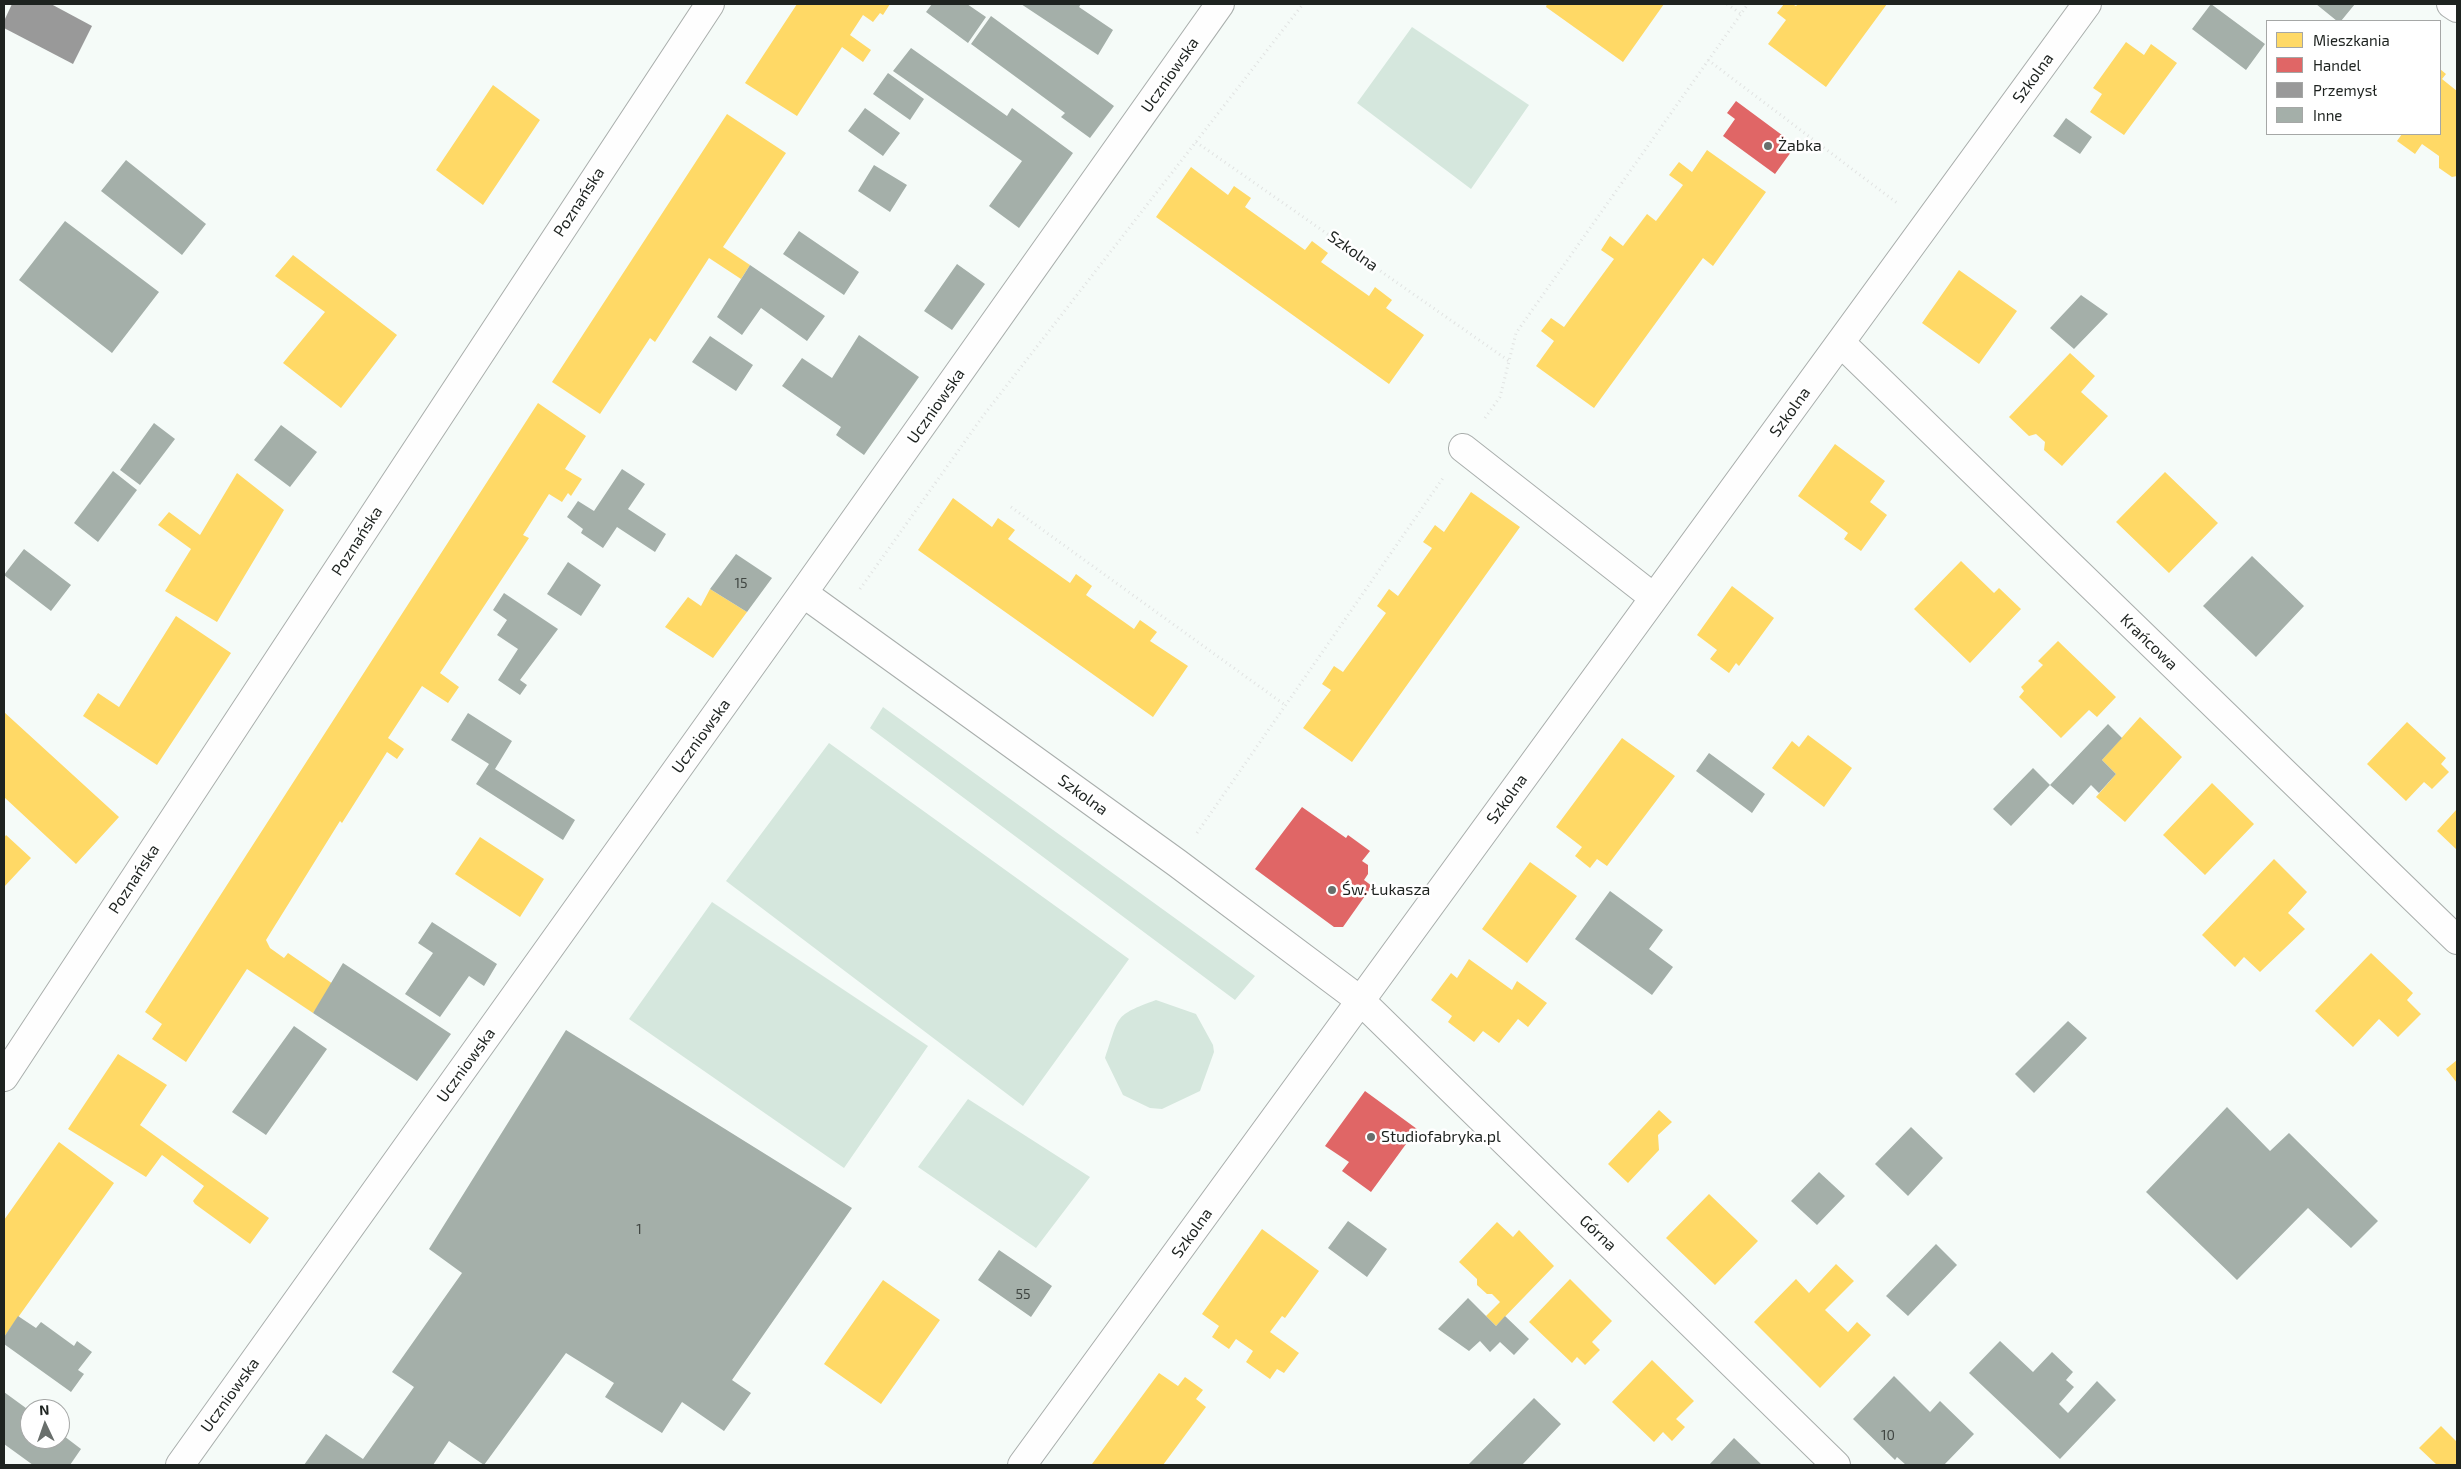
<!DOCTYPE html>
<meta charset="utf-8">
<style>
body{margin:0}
#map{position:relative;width:2461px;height:1469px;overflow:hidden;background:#f5fbf8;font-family:"Exo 2",sans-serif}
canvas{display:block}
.frame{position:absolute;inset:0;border:5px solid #1e2320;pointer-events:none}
.legend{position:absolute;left:2266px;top:20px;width:175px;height:115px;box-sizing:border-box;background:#fff;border:1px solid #a5a7a6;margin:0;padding:6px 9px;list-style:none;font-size:15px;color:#1e2320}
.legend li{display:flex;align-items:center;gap:10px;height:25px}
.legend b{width:25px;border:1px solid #a5a7a6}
.north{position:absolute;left:20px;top:1399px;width:50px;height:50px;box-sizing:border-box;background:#fff;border:1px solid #a5a7a6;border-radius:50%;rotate:357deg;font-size:14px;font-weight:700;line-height:20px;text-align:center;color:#1e2320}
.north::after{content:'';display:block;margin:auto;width:18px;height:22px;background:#696f6c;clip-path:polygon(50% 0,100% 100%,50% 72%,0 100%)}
</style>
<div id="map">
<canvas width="2461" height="1469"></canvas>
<div class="frame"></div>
<ul class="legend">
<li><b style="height:14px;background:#ffd966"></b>Mieszkania</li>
<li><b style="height:14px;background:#e06666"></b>Handel</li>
<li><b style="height:14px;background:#999"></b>Przemysł</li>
<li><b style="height:14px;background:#a4afa9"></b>Inne</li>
</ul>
<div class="north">N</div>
</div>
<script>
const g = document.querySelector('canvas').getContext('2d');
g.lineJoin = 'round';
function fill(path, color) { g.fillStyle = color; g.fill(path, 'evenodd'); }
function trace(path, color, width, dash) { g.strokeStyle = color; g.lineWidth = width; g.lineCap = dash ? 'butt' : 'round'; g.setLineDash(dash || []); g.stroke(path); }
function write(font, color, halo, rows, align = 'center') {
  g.font = font + ' "Exo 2",sans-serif'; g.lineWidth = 5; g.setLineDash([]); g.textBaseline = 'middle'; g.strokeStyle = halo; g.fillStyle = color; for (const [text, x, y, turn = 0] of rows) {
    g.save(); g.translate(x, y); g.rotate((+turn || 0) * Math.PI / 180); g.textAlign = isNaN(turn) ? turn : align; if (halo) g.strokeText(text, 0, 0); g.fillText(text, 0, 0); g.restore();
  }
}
const green = new Path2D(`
 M1412,27l117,78 -58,84 -114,-86z
 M883,707l372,269 -20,24 -365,-272z
 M829,743l300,216 -106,147 -297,-225z
 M712,902l216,144 -84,122 -215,-149z
 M1156,1000l40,14 17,31 1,7 -14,39 -38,18 -12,-1 -27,-13 -18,-37c15,-43 8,-42 51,-58z
 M968,1099l122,78 -54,71 -118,-81z`);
const homes = new Path2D(`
 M797,4h93l-7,11 -3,-2 -7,9 -10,-7 -13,20 21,15 -8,12 -21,-15 -45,69 -52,-33z
 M1547,4h117l-41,58 -77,-55z
 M1784,4h8l4,2 2,-2h89l-61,83 -58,-43 18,-24 -9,-7z
 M2126,42l18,13 7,-11 26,19 -53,72 -34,-23 12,-18 -9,-6z
 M2440,69l6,5 -4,5 15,12v85l-5,1 -13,-9v-12l-17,-12 -7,10 -18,-13 5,-7h38z
 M493,85l47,35 -57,85 -47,-35z
 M727,114l59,39 -63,94 27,18 -9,14 -32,-21 -54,84 -5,-4 -50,76 -48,-32z
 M1707,150l59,42 -53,74 -10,-8 -109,150 -58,-42 18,-25 -13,-10 10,-13 13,9 50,-68 -13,-9 9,-14 13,10 24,-32 9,7 27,-36 -14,-10 10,-13 13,10z
 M1191,167l37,28 6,-9 17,12 -6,9 60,43 7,-9 16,12 -7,9 48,34 6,-9 17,13 -6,8 38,27 -35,49 -233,-167z
 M293,255l104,80 -56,73 -58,-45 42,-51 -50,-36z
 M1959,270l58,41 -38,53 -57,-41z
 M2070,353l25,23 -14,16 27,24 -46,50 -18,-16 1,-8 -9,-8 -7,2 -20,-19z
 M538,403l48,33 -21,33 17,10 -11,17 -3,-3 -6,9 -13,-8 -26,41 6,3 -89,135 19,14 -11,16 -26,-17 -34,52 16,11 -7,10 -10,-7 -45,71 -2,-2 -74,119 4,8 14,10 4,-5 45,31 -20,29 -66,-44 -61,93 -34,-23 10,-15 -17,-12z
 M1835,444l50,37 -15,21 17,13 -26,36 -17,-12 4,-6 -50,-37z
 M2165,472l53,51 -49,50 -53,-51z
 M237,473l47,37 -67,112 -52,-31 26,-42 -33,-24 11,-13 31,23z
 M1471,492l49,35 -168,235 -49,-34 28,-38 -9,-6 12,-18 9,6 43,-59 -9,-7 12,-17 9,7 34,-48 -9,-6 12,-17 9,7z
 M953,498l39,29 6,-9 17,12 -7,9 62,44 6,-9 16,12 -6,9 48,34 6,-9 17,12 -7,9 38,25 -35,51 -235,-167z
 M1961,561l33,32 5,-5 22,21 -51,54 -56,-54z
 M1732,586l42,32 -35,48 -3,-3 -7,10 -19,-14 7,-9 -20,-15z
 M710,589l37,23 -34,46 -48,-31 23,-30 13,9z
 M176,616l55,37 -74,112 -74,-49 15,-23 21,14z
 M2058,641l58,56 -19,20 -8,-7 -28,28 -42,-41 5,-6 -3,-4 22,-22 -5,-4z
 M4,712l115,105 -43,47 -72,-67z
 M2140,717l42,40 -57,65 -29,-25 20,-23 -14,-14z
 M2407,722l39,36 -5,6 8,8 -17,17 -8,-7 -18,19 -39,-37z
 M1808,735l44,33 -28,39 -52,-39 20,-27 7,6z
 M1622,738l53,38 -68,90 -10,-7 -7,9 -15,-12 7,-9 -26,-20z
 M2212,783l42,41 -49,51 -42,-40z
 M2457,809v41l-20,-19z
 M6,835l25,23 -27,29v-49z
 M480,837l64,42 -24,38 -65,-43z
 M2274,859l33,33 -19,21 17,16 -45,43 -16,-15 -9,10 -33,-32z
 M1530,862l47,34 -50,67 -45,-34z
 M2371,953l42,40 -6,7 14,14 -23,23 -19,-18 -26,28 -38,-36z
 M1469,959l43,31 5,-9 30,22 -19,24 -10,-8 -19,24 -16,-12 -9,11 -26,-20 4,-6 -21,-16 20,-27 6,5z
 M118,1054l49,31 -27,40 129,93 -19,26 -55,-40 -2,-3 11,-15 -42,-31 -16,22 -78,-48z
 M2457,1060v23l-11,-14z
 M1659,1110l13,12 -14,13 1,15 -31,33 -20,-19z
 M59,1142l55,41 -110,154v-117z
 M1709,1194l49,47 -43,44 -49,-47z
 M1497,1222l16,15 6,-7 35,36 -58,60 -10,-10 14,-14 -8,-8h-5l-10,-9v-6l-18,-17z
 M1262,1229l57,42 -34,47 -3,-2 -12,16 29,21 -15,20 -7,-4 -7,10 -24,-17 7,-11 -17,-12 -7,10 -17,-12 7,-11 -17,-12z
 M1836,1264l18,17 -29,29 23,22 9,-10 14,13 -51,53 -66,-66 42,-43 13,14z
 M1570,1279l42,42 -20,21 8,8 -15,15 -8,-8 -5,6 -43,-41z
 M883,1280l57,40 -59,84 -57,-40z
 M1652,1360l42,41 -18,18 9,8 -13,14 -9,-9 -9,10 -42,-40z
 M1159,1373l19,13 7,-9 18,13 -7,9 10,8 -43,58 -71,-1z
 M2441,1426l16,16v23h-20l-18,-17z`);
const shops = new Path2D(`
 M1736,101l50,37 -6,6 11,8 -16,22 -52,-38 12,-17 -8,-6z
 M1302,807l44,31 2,-3 22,16 -8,10 6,4v9l-4,6 8,6 -29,41h-9l-79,-58z
 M1365,1091l52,38 -46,63 -29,-21 7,-9 -24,-16z`);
const industry = new Path2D(`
 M12,4h39l41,22 -19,38 -69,-36v-7z`);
const building = new Path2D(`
 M932,4h35l19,13 -18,26 -42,-31z
 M1021,4h60l-2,3 34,23 -15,25z
 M2211,4l54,40 -19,26 -54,-41z
 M2316,4h39l-14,17h-4z
 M991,16l123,90 -24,32 -29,-21 4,-4 -94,-69z
 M911,48l96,68 5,-8 61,45 -54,75 -30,-22 33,-45 -129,-90z
 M888,73l36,26 -14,21 -37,-26z
 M865,108l35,25 -17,23 -35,-25z
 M2066,118l26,19 -12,17 -27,-18z
 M126,160l80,64 -24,31 -81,-64z
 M874,165l33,20 -17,27 -32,-21z
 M65,221l94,71 -47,61 -93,-73z
 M799,231l60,41 -15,23 -61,-41z
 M957,264l28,20 -33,46 -28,-19z
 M750,265l75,51 -18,25 -46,-33 -19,27 -25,-18z
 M2081,295l27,19 -34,35 -24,-21z
 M859,335l60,42 -55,78 -28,-20 5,-8 -59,-41 20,-28 30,20z
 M710,336l43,29 -17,26 -44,-29z
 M154,423l21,16 -35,46 -20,-15z
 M281,425l36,27 -27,35 -36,-27z
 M622,469l23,15 -17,25 38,25 -11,18 -38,-25 -14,21 -22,-15 2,-4 -16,-12 11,-16 16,10z
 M113,471l24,19 -39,52 -24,-19z
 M24,549l47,36 -20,26 -47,-36z
 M736,554l36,24 -25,34 -37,-23z
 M2252,556l52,50 -48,51 -53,-51z
 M568,562l33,23 -20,31 -34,-22z
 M504,593l54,36 -38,51 7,5 -7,10 -22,-15 20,-31 -21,-14 10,-15 -14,-10z
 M468,713l44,28 -17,28 80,51 -12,20 -87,-56 13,-20 -38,-24z
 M2108,724l14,14 -20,22 14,14 -17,19 -8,-8 -18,20 -23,-20z
 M1709,753l56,41 -13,19 -56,-42z
 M2033,768l17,17 -39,41 -18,-17z
 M1610,891l53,39 -14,19 24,18 -21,28 -77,-56z
 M432,922l65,42 -13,22 -15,-10 -29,41 -35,-23 28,-41 -15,-10z
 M343,963l108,71 -34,47 -104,-68z
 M2068,1021l19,17 -53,55 -19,-19z
 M294,1026l33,23 -61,86 -34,-23z
 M566,1030l286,178 -120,172 19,13 -27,38 -42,-29 -20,31 -57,-36 9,-14 -48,-30 -82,112 -35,-24 -16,24h-129l22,-31 37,25 51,-72 -22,-15 70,-99 -33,-24z
 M2227,1107l43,44 19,-18 89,88 -27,27 -43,-40 -71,72 -91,-88z
 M1911,1127l32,31 -35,38 -33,-32z
 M1819,1172l26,24 -28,29 -26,-24z
 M1348,1221l39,28 -20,28 -39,-29z
 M1936,1244l21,21 -49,51 -22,-20z
 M999,1250l53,36 -21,31 -53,-37z
 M1468,1298l28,28 9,-10 24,23 -15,16 -14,-13 -10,10 -10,-11 -11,10 -31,-22z
 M18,1316l18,12 5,-6 33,24 3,-5 15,11 -14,18 6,4 -13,18 -67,-48v-7z
 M2000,1341l33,31 19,-20 21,20 -7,8 8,7 -15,17 9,9 29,-32 19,19 -56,59 -91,-86z
 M1894,1376l36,36 10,-11 34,33 -30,31h-38l-9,-8 -2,3 -42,-41z
 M4,1392l26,19v28h30v-6l21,16 -11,16h-37l-29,-21z
 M1534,1398l27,26 -39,41h-54z
 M1734,1438l28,27h-53z`);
const path = new Path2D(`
 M1727,4l14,10
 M1708,60l189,143
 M1196,142l313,219
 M1485,418l15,-21 16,-64 232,-329
 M1011,507l274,198
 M860,589l123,-173 320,-412
 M1197,833l246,-355`);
const minor = new Path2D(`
 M2451,4l6,4
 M1841,343l616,597
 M1463,448l190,149
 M803,593l374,270 184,138 475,464
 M180,1465l623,-872 417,-589
 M1022,1465l1065,-1461`);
const tertiary = new Path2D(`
 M4,1077l706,-1073`);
const markers = [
 [1768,146,5,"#696f6c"],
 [1332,890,5,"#696f6c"],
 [1371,1137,5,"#696f6c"]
];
const numberNames = [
 ["15",741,583],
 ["1",639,1229],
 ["55",1023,1294],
 ["10",1888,1435]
];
const streetNames = [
 ["Uczniowska",1170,75,-55],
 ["Szkolna",2033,78,-54],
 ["Poznańska",579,202,-57],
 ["Szkolna",1353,251,35],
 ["Uczniowska",936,406,-55],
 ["Szkolna",1790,412,-54],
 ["Poznańska",357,541,-57],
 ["Krańcowa",2149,642,44],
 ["Uczniowska",701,736,-54],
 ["Szkolna",1083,795,36],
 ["Szkolna",1507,799,-54],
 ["Poznańska",134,879,-57],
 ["Uczniowska",466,1065,-54],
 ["Szkolna",1192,1233,-54],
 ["Górna",1598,1233,44],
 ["Uczniowska",230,1395,-54]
];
const poiNames = [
 ["Żabka",1778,146],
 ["Św. Łukasza",1342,890],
 ["Studiofabryka.pl",1381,1137]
];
fill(green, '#d5e7dd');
fill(homes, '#ffd966');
fill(shops, '#e06666');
fill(industry, '#999');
fill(building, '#a4afa9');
trace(minor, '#a9aeac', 30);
trace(tertiary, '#a9aeac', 30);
trace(path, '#e1e3e2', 3, [1, 4]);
trace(minor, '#fefefe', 28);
trace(tertiary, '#fefefe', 28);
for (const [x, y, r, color] of markers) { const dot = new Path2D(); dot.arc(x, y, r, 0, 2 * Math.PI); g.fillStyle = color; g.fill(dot); trace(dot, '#fff', 2); }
write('14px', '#404642', null, numberNames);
write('16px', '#1e2320', '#fff', streetNames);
write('16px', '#1e2320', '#fff', poiNames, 'left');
</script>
